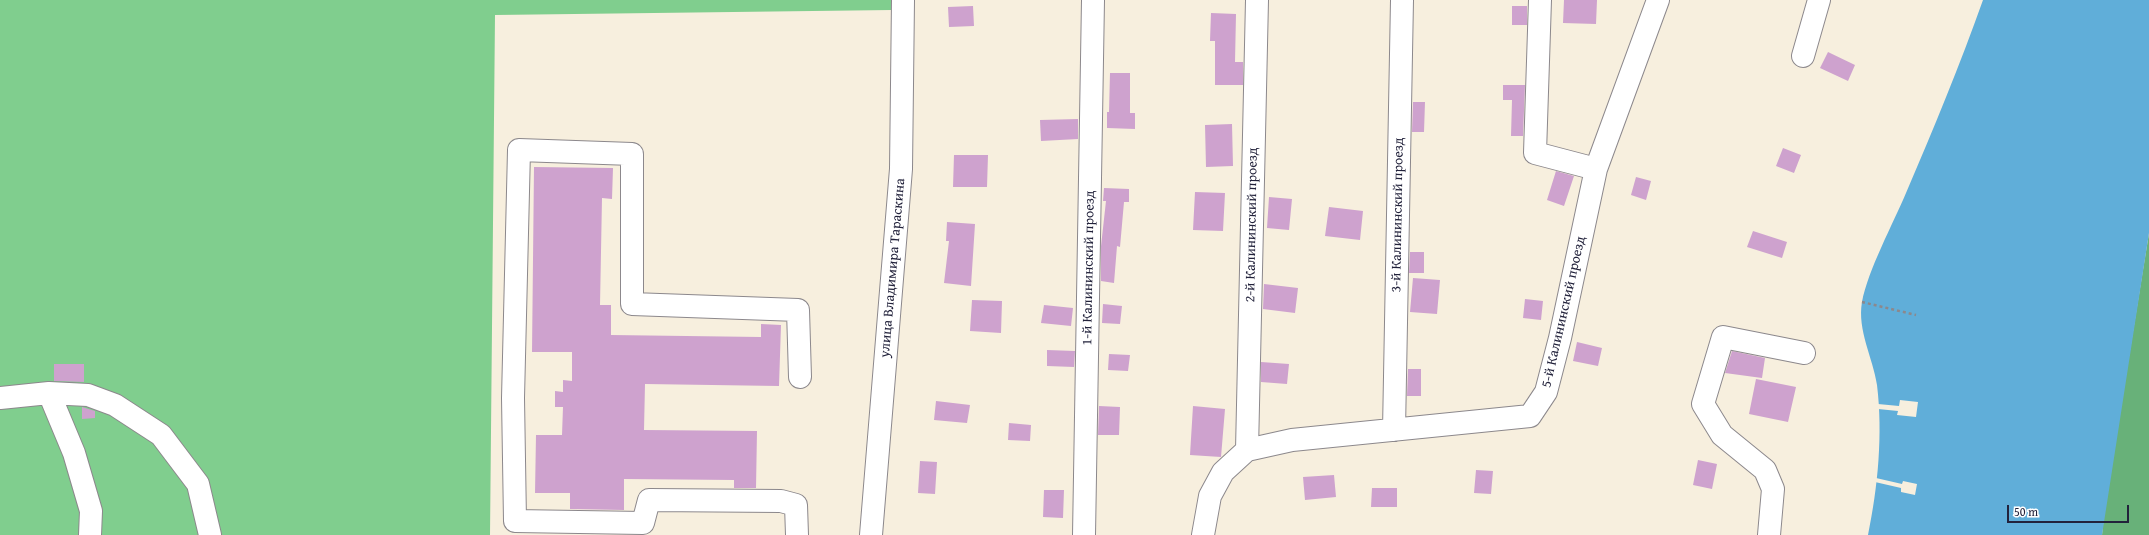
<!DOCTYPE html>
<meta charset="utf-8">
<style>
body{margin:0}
#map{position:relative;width:2149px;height:535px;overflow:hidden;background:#f7efde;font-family:"Gentium Book Plus",serif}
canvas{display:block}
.scale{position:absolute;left:2007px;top:505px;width:122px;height:18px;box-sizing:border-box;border:2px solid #22223b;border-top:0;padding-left:5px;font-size:12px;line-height:14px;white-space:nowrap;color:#22223b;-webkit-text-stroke:3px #fff;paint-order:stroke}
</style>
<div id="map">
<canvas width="2149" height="535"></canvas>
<div class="scale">50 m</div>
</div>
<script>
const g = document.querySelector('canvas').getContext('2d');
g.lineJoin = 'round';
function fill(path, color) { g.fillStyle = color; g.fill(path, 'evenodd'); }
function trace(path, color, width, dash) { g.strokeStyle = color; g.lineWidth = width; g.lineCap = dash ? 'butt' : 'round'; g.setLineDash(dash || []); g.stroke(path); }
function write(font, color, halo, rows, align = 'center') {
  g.font = font + ' "Gentium Book Plus",serif'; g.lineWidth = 3.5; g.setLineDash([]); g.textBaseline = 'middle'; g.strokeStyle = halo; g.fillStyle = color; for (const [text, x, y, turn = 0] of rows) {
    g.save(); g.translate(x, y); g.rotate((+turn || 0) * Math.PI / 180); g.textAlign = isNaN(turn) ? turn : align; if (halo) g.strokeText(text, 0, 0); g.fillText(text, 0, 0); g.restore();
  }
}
const green = new Path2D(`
 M0,0h892v10l-397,5 -5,520h-490z`);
const forest = new Path2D(`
 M2149,233v302h-47l3,-31z`);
const water = new Path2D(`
 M1983,0h166v233l-47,302h-234c10,-48 15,-101 9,-150 -4,-27 -20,-55 -15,-83 6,-32 31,-78 44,-109 27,-63 54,-128 77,-193z`);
const pier = new Path2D(`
 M1900,400l18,2 -2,15 -19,-2 1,-4 -20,-2v-5l21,2z
 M1876,478l26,6 1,-3 14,3 -2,11 -14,-3v-4l-26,-6z`);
const building = new Path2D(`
 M1564,0h33l-1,24 -33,-1z
 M973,6l1,20 -25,1 -1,-20z
 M1512,6h15v19h-15z
 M1211,13l25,1 -1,48h8v23h-28v-44h-5z
 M1828,52l27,13 -7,16 -28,-13z
 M1110,73h20v40h5v16l-28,-1v-16h2z
 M1503,85h22l-2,51h-12l1,-36h-9z
 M1413,102h12l-1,30h-12z
 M1078,119v20l-37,2 -1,-21z
 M1232,124l1,42 -27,1 -1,-42z
 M1783,148l18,7 -7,18 -18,-7z
 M954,155h34l-1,32h-34z
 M534,167l79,1 -1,31 -10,-1 -2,107h11v30l150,2v-13l20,1 -2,61 -134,-2 -1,46 113,1 -1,57h-22v-8l-110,-1v31l-54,-1v-16h-35l1,-58h26l1,-28h-8v-16l8,1v-12l9,1v-29h-40z
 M1556,171l18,5 -10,30 -17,-6z
 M1636,177l15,4 -5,19 -15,-5z
 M1104,188l25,1v13h-5l-4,45 -3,-1 -3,37 -13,-2v-35l5,-45h-3z
 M1195,192l30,1 -2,38 -30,-1z
 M1269,197l23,2 -3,31 -22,-2z
 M1329,207l34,4 -3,29 -35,-4z
 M947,222l28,2 -4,62 -27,-3 5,-42h-3z
 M1753,231l34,11 -5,16 -35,-11z
 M1410,252h14v21h-15z
 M1413,278l27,2 -3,34 -27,-2z
 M1264,284l34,4 -3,25 -32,-4z
 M1525,299l18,2 -2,19 -18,-2z
 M972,300l30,1 -1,32 -31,-2z
 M1103,304l19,2 -2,18 -18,-1z
 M1044,305l29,3 -2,18 -30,-3z
 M1577,342l25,6 -4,18 -25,-5z
 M1047,350l28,1 -1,16 -27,-1z
 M1732,351l33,7 -3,20 -37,-5z
 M1109,354l21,1 -2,16 -20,-1z
 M1261,362l28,2 -2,20 -26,-2z
 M54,364h30v18l-30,-1z
 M1408,369h13v27h-14z
 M1756,379l40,8 -8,35 -39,-8z
 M936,401l34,4 -3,18 -33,-3z
 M1099,406l21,1 -1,28h-21z
 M1193,406l32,3 -4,48 -31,-2z
 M82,407l13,4v7l-13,1z
 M1009,423l22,2 -1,16 -22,-1z
 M1698,460l19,4 -5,25 -19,-4z
 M920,461l17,1 -2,32 -17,-1z
 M1476,470l17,1 -2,23 -17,-1z
 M1334,475l2,22 -31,3 -2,-23z
 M1372,488h25v19h-26z
 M1044,490h20l-1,28 -20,-1z`);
const path = new Path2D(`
 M1862,302l54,13`);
const minor = new Path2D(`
 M1540,0l-5,153 61,16
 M1803,56l16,-56
 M49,393l25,60 17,58 -1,24
 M0,398l49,-5 39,2 27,10 46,30 37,49 12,51
 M1394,430l8,-430
 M1247,450l10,-450
 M797,535l-1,-30 -15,-4 -132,-1 -6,23 -128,-2 -2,-123 6,-248 113,4v150l166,6 2,67
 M871,535l30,-366 2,-169
 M1084,535l9,-535
 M1203,535l7,-39 13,-24 24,-22 45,-10 238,-24 16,-24 14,-54 36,-169 62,-169
 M1769,535l4,-46 -8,-19 -43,-35 -19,-31 20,-67 81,16`);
const streetNames = [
 ["3-й Калининский проезд",1398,215,-89],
 ["2-й Калининский проезд",1252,225,-89],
 ["улица Владимира Тараскина",893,268,-85],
 ["1-й Калининский проезд",1089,268,-89],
 ["5-й Калининский проезд",1564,312,-77]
];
fill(green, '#80ce8e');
fill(forest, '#68b179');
fill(water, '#60aed9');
fill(pier, '#f7efde');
fill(building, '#cea2ce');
trace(minor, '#8c888c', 24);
trace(path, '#8c888c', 2.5, [3, 3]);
trace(minor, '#fff', 22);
write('14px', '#22223b', '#fff', streetNames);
</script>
